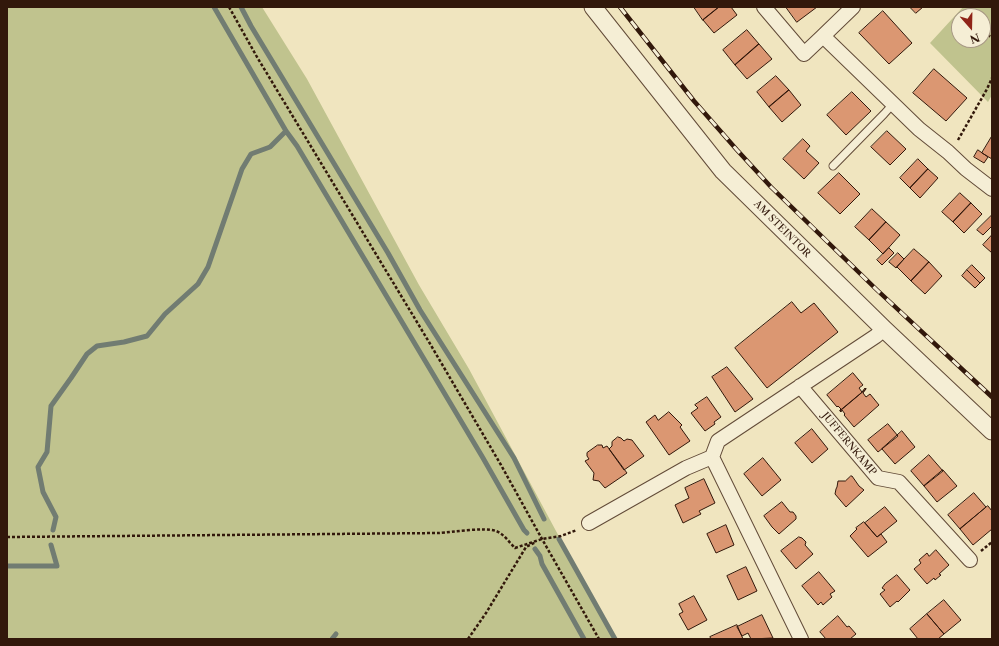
<!DOCTYPE html>
<style>
body{margin:0}
#map{position:relative;width:999px;height:646px;overflow:hidden;background:#f0e5bf;font-family:"Libre Caslon Text",serif}
canvas{display:block}
.frame{position:absolute;inset:0;border:8px solid #32180b;pointer-events:none}
.north{position:absolute;left:951px;top:8px;width:40px;height:40px;box-sizing:border-box;background:#f5eed5;border:1px solid #a79884;border-radius:50%;rotate:160deg;font-size:11px;font-weight:700;line-height:16px;text-align:center;color:#32180b}
.north::after{content:'';display:block;margin:auto;width:14px;height:18px;background:#8f2418;clip-path:polygon(50% 0,100% 100%,50% 72%,0 100%)}
</style>
<div id="map">
<canvas width="999" height="646"></canvas>
<div class="frame"></div>
<div class="north">N</div>
</div>
<script>
const g = document.querySelector('canvas').getContext('2d');
g.lineJoin = 'round';
function fill(path, color) { g.fillStyle = color; g.fill(path, 'evenodd'); }
function trace(path, color, width, dash) { g.strokeStyle = color; g.lineWidth = width; g.lineCap = dash ? 'butt' : 'round'; g.setLineDash(dash || []); g.stroke(path); }
function write(font, color, halo, rows, align = 'center') {
  g.font = font + ' "Libre Caslon Text",serif'; g.lineWidth = 3; g.setLineDash([]); g.textBaseline = 'middle'; g.strokeStyle = halo; g.fillStyle = color; for (const [text, x, y, turn = 0] of rows) {
    g.save(); g.translate(x, y); g.rotate((+turn || 0) * Math.PI / 180); g.textAlign = isNaN(turn) ? turn : align; if (halo) g.strokeText(text, 0, 0); g.fillText(text, 0, 0); g.restore();
  }
}
const green = new Path2D(`
 M7,7h255l45,72 112,206 50,84 145,270h-607z
 M963,7h29v88l-4,7 -58,-59zM959,16h24v24h-24z`);
const stream = new Path2D(`
 M214,7l72,124 11,15 186,312 41,72 3,3
 M241,7l10,19 137,227 32,57 94,148 30,61
 M53,530l3,-13 -13,-25 -5,-25 9,-15 4,-46 20,-28 16,-24 10,-8 27,-4 23,-6 18,-22 33,-30 10,-17 34,-98 9,-15 19,-7 16,-16
 M559,539l56,100
 M535,549l5,7 2,8 42,75
 M7,566h50l-6,-21
 M332,639l4,-5`);
const building = new Path2D(`
 M694,7h25l-16,13z
 M719,7h12l6,8 -23,18 -11,-13z
 M786,7h31l-20,15z
 M910,7h13l-7,6z
 M883,11l29,32 -23,21 -30,-31z
 M747,30l12,14 -24,21 -12,-15z
 M759,44l13,15 -25,20 -12,-14z
 M934,69l33,29 -21,23 -33,-28z
 M776,76l13,14 -20,17 -12,-15z
 M789,90l12,15 -19,17 -13,-15z
 M852,92l19,19 -25,24 -19,-20z
 M887,131l19,18 -16,16 -19,-18z
 M992,136v23l-10,-6z
 M803,139l7,7 -4,5 13,12 -15,16 -21,-20z
 M978,150l10,7 -4,6 -10,-6z
 M918,159l10,10 -18,19 -10,-10z
 M928,169l10,9 -18,20 -10,-10z
 M839,173l21,21 -20,20 -22,-21z
 M960,193l11,10 -18,19 -11,-10z
 M971,203l11,11 -18,19 -11,-11z
 M872,209l14,13 -17,18 -14,-13z
 M992,215v11l-9,9 -6,-5z
 M886,222l14,13 -17,19 -14,-14z
 M992,235v18l-9,-8z
 M889,248l5,5 -12,12 -5,-5z
 M914,249l15,13 -18,19 -14,-14z
 M898,253l6,6 -8,9 -7,-6z
 M929,262l13,14 -17,18 -14,-13z
 M972,265l13,13 -5,5 -13,-13z
 M967,270l13,13 -5,5 -13,-12z
 M792,302l9,11 13,-10 24,29 -71,56 -32,-40z
 M727,367l26,32 -18,13 -23,-35z
 M853,373l10,12 -4,3 3,4 3,-4 1,1 -26,22v-1l1,-1 -3,-3 -1,1 -10,-12z
 M866,389l-3,4 3,4 4,-3 9,11 -25,22 -10,-12 1,-1 -3,-4 -1,2 -1,-1z
 M707,397l14,20 -7,5 1,2 -10,7 -14,-18 7,-5 -3,-3z
 M669,412l13,13 -2,2 10,14 -21,14 -23,-33 9,-7 3,5z
 M888,424l10,12 -20,16 -10,-12z
 M812,429l16,20 -16,14 -17,-20z
 M902,431l13,16 -20,17 -13,-15z
 M618,437l3,1 3,3 3,-2 5,1 12,16 -20,14 -15,-21 3,-3v-4z
 M598,445h4l1,3 4,-2 20,27 -22,15 -6,-7 -6,-1 1,-7 -9,-12 4,-2 -2,-3v-3z
 M929,455l14,16 -19,15 -13,-15z
 M763,458l18,22 -19,16 -18,-22z
 M943,470l14,16 -20,16 -13,-16z
 M851,476h1l7,10 5,4 -18,17 -11,-13 1,-5 1,-2 1,-6h7z
 M704,479l11,24 -16,8 2,3 -18,9 -8,-18 14,-7 -4,-10z
 M974,493l12,14 -26,22 -12,-14z
 M782,502l8,10h3l3,4v3l-17,15 -7,-7 -8,-11z
 M988,506l4,5v18l-19,16 -13,-16z
 M885,507l12,14 -20,16 -12,-14z
 M864,522l13,15 4,-3 6,8 -19,15 -18,-21 7,-7 -1,-1z
 M726,525l8,20 -18,8 -9,-19z
 M799,537l3,1 4,4 -1,3 8,9 -17,15 -15,-18z
 M936,550l13,15 -10,9 2,1 -6,5 -1,-2 -7,6 -13,-15 7,-6 -2,-3 8,-7 2,3z
 M746,567l11,24 -19,9 -11,-24z
 M819,572l16,19 -5,3 2,3 -9,8 -2,-3 -3,3 -16,-19z
 M897,575l13,15 -12,12 -1,-1 -7,6 -10,-13 5,-4 -3,-2 3,-4z
 M694,596l13,24 -19,10 -9,-16 4,-2 -4,-8z
 M944,600l17,20 -17,14 -17,-20z
 M927,614l17,20 -6,5h-20l-8,-10z
 M762,615l11,23 -22,1 -3,-6 -6,3 -5,-9z
 M838,616l9,11 2,-1 7,8 -6,5h-24l-6,-7z
 M737,625l6,14h-32l-1,-2z`);
const path = new Path2D(`
 M229,7l28,50 172,285 72,123 41,74 57,100
 M983,33l9,4
 M958,140l29,-51 5,-11
 M7,537l432,-4c14,-1 45,-6 57,-2 8,3 13,11 19,17l27,-9 19,-3 16,-6
 M981,551l11,-9
 M468,639l18,-26 40,-66 10,-5`);
const service = new Path2D(`
 M833,166l51,-52 9,-10`);
const minor = new Path2D(`
 M764,7l40,47 19,-18 96,93 29,23 18,17 26,20
 M823,36l30,-29
 M800,386l78,92 21,4 71,78
 M589,523l97,-55 26,-11
 M801,639l-89,-182 6,-16 158,-105 8,-7`);
const tertiary = new Path2D(`
 M593,7l130,164 161,158 108,102`);
const rail = new Path2D(`
 M620,7l74,94 43,49 34,37 106,103 115,107`);
const streetNames = [
 ["AM STEINTOR",782,229,45],
 ["JUFFERNKAMP",849,444,50]
];
fill(green, '#c0c38e');
trace(stream, '#717c72', 5);
fill(building, '#db9772');
trace(building, '#32180b', 1);
trace(service, '#624b38', 9);
trace(minor, '#624b38', 16);
trace(tertiary, '#624b38', 19);
trace(path, '#32180b', 2.5, [3, 2]);
trace(service, '#f5eed5', 7);
trace(minor, '#f5eed5', 14);
trace(tertiary, '#f5eed5', 17);
trace(rail, '#32180b', 4.5);
trace(rail, '#f5eed5', 3, [9]);
write('10px', '#32180b', '#f5eed5', streetNames);
</script>
